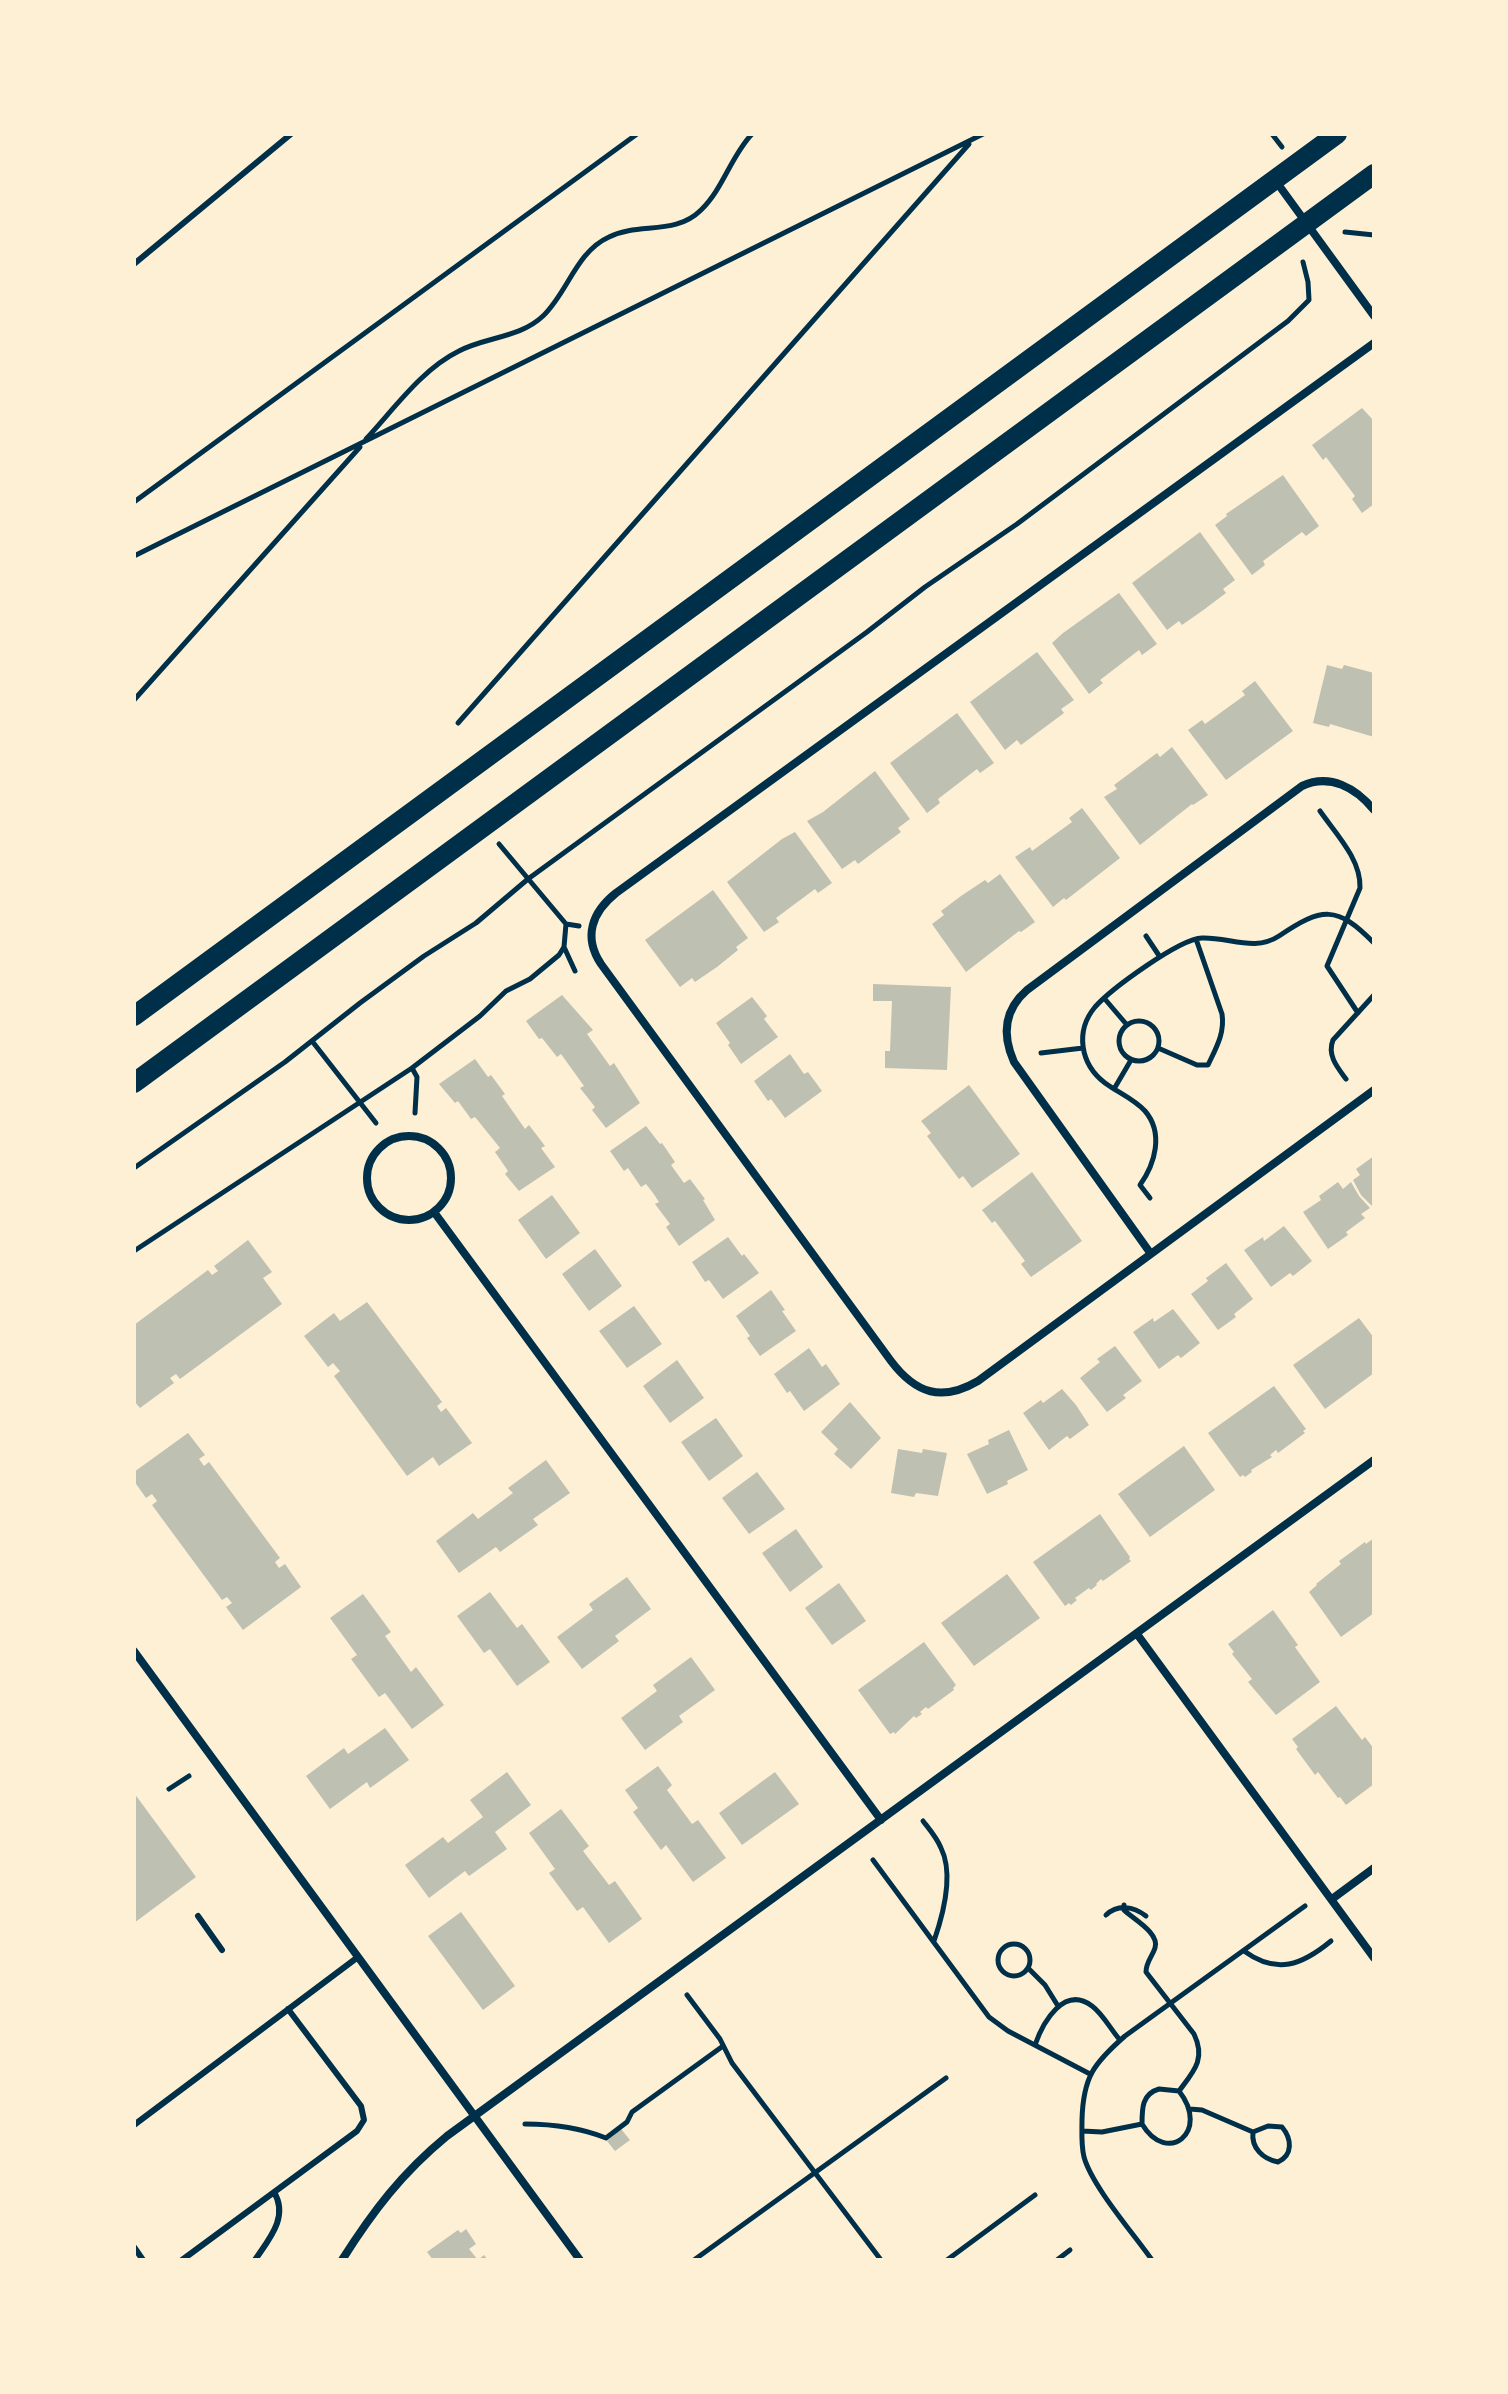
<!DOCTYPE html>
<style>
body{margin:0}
#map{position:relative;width:1508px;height:2394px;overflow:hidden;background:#fdf0d5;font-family:"Playfair Display",serif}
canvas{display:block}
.frame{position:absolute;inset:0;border:136px solid #fdf0d5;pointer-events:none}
</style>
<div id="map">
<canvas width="1508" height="2394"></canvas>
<div class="frame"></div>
</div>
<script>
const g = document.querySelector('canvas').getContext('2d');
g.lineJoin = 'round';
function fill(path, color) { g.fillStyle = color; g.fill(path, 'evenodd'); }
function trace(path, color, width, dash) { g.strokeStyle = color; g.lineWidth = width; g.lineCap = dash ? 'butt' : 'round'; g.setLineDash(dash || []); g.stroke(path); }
const building = new Path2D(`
 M1362,408l12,13v83l-12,9 -10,-14 3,-3 -29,-39 -3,3 -11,-15z
 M1283,475l36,51 -13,10 -4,-4 -39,29 2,4 -13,10 -37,-50 12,-9 -1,-2z
 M1200,532l35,48 -12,9 3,4 -24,18 -20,14 -3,-4 -12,9 -35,-47z
 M1119,593l38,51 -15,11 -3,-5 -39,30 3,3 -14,11 -37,-51 11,-10z
 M1037,652l37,48 -13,9 3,4 -43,32 -4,-5 -12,10 -35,-48z
 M1327,665l15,4 2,-4 30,8v64l-44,-13 -1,3 -16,-4z
 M1255,681l38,50 -67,49 -38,-50 14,-10 3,4 40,-29 -3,-4z
 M957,713l37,50 -14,10 -3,-4 -39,30 2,4 -13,10 -37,-50z
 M1172,747l36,48 -15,10 -1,-1 -52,41 -36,-48 13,-8 -3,-4 43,-32 3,4z
 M875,771l35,48 -12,9 3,4 -23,17 -20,15 -3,-4 -13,9 -35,-48 16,-9z
 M1082,808l38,50 -54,42 -2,-2 -11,9 -38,-50 15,-10 2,4 40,-29 -3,-4z
 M795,832l37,51 -14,10 -3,-4 -39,29 3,4 -15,10 -37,-50 55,-43z
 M1000,874l35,48 -14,10 -2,-1 -53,41 -34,-48 12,-9 -3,-4 20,-15 24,-16 3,3z
 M713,890l35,48 -12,9 2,3 -21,17 -22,15 -3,-4 -12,9 -35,-47z
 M873,984l78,3 -4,83 -62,-2v-17h5l2,-50h-19z
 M562,995l31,35 -6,4 23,32 4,-3 26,40 -34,25 -14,-18 3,-3 -15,-19 4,-2 -23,-32 -4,3 -15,-19 -3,1 -13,-18z
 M752,997l15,19 -3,3 14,18 -37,27 -13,-19 2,-2 -14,-20z
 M790,1054l14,20 4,-2 14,19 -37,27 -14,-19 -3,2 -14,-20z
 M475,1059l13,18 3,-2 14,19 -3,2 23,33 4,-4 16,21 -4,2 14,19 -36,24 -14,-17 3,-3 -13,-19 5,-4 -25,-31 -4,2 -13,-18 -3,2 -16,-19z
 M969,1085l51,69 -48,34 -9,-12 -4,3 -32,-43 4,-3 -10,-12z
 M646,1126l14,18 2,-1 13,19 -4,3 13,18 6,-4 15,20 -2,1 12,20 -36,26 -13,-19 4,-3 -15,-20 4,-2 -6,-9 -7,-9 -5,3 -13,-19 -4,3 -14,-20z
 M1374,1156v48l-2,2 -11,-11 -8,-15 7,-5 -4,-6z
 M1032,1172l50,69 -51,36 -10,-13 4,-3 -30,-40 -3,2 -10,-13z
 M1338,1182l5,7 8,-7 8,14 11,12 -9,6 4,4 -19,14 2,3 -20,14 -25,-37 18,-12 -2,-4z
 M552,1195l28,38 -34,26 -28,-39z
 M1284,1226l28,35 -19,15 -3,-3 -19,14 -27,-37 19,-13 1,4z
 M728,1237l14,19 2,-2 15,19 -36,26 -14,-19 -4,2 -13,-20z
 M248,1240l24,32 -9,6 19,26 -102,75 -4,-5 -6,4 4,5 -34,25 -6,-7v-76l74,-55 4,5 6,-4 -4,-5z
 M595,1249l27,37 -33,25 -27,-37z
 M1226,1263l27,36 -19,15 2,3 -18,13 -27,-36 17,-13 -2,-3z
 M771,1290l14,20 -3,1 14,20 -36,25 -13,-18 3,-2 -14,-20z
 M367,1302l75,100 -5,4 4,6 5,-4 26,35 -33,23 -6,-9 -26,19 -73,-100 6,-5 -7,-8 -5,4 -24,-31 30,-23 6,8z
 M634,1306l28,38 -35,24 -28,-37z
 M1173,1309l27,34 -19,15 -3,-3 -19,14 -26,-37 20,-14 1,4z
 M1359,1318l15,20v35l-49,36 -32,-44z
 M1115,1346l27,35 -19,14 3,3 -19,14 -27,-34 20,-16 -3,-3z
 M809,1348l13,19 4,-3 14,20 -36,27 -14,-20 -3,2 -13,-19z
 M677,1360l27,38 -34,25 -27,-37z
 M1274,1386l32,43 -3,2 2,2 -27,20 -2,-3 -6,5 2,2 -21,13 1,2 -7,5 -2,-2 -3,2 -32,-44z
 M1062,1389l14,16 13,20 -19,14 -3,-3 -18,14 -26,-37 18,-13 2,3z
 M850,1402l31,36 -30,31 -17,-15 4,-5 -17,-17z
 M716,1418l27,38 -34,25 -28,-39z
 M1009,1430l19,40 -21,11 1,3 -21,10 -20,-40 22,-10 -1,-4z
 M188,1433l17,22 -6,4 5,7 5,-4 71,96 -5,4 4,6 6,-4 16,23 -58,43 -17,-23 6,-4 -5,-6 -5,3 -70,-95 5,-4 -5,-7 -6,4 -12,-17v-9z
 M1184,1446l31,44 -65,47 -32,-43z
 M898,1449l24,4 1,-4 24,4 -9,43 -22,-3 -2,4 -23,-4z
 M546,1460l24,33 -37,26 5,6 -38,27 -4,-5 -37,26 -23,-32 37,-28 5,6 35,-26 -5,-5z
 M757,1472l28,37 -36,25 -27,-36z
 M1100,1514l30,43 -1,2 2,2 -28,20 -2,-2 -5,5 1,1 -6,5 -2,-2 -14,10 2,2 -6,5 -2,-2 -4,3 -32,-44z
 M796,1529l27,38 -33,25 -28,-39z
 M1374,1538v75l-33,24 -32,-45 8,-7 -1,-1 25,-20 -2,-3 26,-19 1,2z
 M1007,1574l33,44 -66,48 -33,-43z
 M627,1577l24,32 -36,27 4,5 -37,28 -25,-32 36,-27 -4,-6z
 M839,1583l27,38 -34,24 -27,-37z
 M490,1592l27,36 5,-4 28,38 -33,24 -27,-37 -6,4 -27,-37z
 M363,1594l28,38 -6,4 26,36 5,-5 28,38 -32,24 -27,-36 -6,4 -28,-38 6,-4 -27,-37z
 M1273,1610l25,35 -3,2 25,35 -44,33 -28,-33 4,-3 -20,-25 2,-2 -6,-8z
 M924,1642l32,43 -3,3 1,2 -26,19 -2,-2 -6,5 2,2 -6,4 -2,-2 -19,18 -1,-2 -4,2 -32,-44z
 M691,1657l24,33 -36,26 4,6 -38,28 -24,-32 36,-27 -4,-6z
 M1336,1706l26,34 3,-3 9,12v35l-28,21 -6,-8 -2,1 -20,-26 -3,3 -19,-26 2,-2 -6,-8z
 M385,1728l24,32 -39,28 -3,-6 -37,27 -24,-33 38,-28 4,6z
 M658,1766l14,19 -5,5 25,34 6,-4 28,38 -33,24 -27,-37 -5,5 -28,-38 5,-4 -13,-18z
 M507,1772l24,33 -36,27 12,17 -38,27 -4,-5 -36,27 -24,-33 38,-28 5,6 35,-26 -13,-17z
 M775,1772l24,32 -57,41 -23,-32z
 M134,1793l62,84 -62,46z
 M561,1809l28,37 -6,5 26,34 6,-4 27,38 -33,24 -26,-36 -6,4 -28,-38 6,-4 -26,-36z
 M461,1912l54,74 -32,24 -55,-74z
 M621,2129l9,11 -15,11 -8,-10z
 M466,2229l10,15 -7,5 9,11 6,-5 4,5h-55l-6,-8 31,-22 3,3z`);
const path = new Path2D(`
 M1272,134l10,13
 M1345,232l29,3
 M366,439c28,-30 56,-70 93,-88 26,-14 61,-13 84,-35 25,-24 33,-64 66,-79 30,-15 66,-1 92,-27 22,-21 30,-54 51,-76
 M134,502l503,-368
 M134,556l849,-422
 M134,700l226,-253
 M458,723l511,-579
 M1320,811c16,23 41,48 40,77l-33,78 31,47
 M499,844l67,80 13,2
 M1146,936l14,21
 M564,947l11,24
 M1104,998l23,27
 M1119 1041a20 20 0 1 1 40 0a20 20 0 1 1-40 0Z
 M312,1041l64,82
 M1158,1048l39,17h11c8,-17 17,-32 14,-51l-26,-75
 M1041,1053l42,-5
 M1346,1079c-9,-12 -19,-24 -13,-39l41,-45
 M1114,1089l17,-29
 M415,1113l2,-36 -5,-9 68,-52 26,-25 24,-12 29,-24 5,-8 2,-23
 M134,1168l151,-106 75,-59 64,-47 52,-33 52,-44 339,-247 58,-45 92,-63 271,-203 21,-21 -1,-18 -5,-20
 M1150,1198l-10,-13c15,-21 24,-52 5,-74 -11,-12 -28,-19 -40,-28 -25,-19 -30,-52 -10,-76 16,-18 84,-68 107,-69 27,-1 53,14 77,-2 43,-29 58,-31 95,7
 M134,1251l278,-183
 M169,1789l20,-13
 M923,1821c7,9 14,17 18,27 13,26 2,67 -7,93
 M873,1860l116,157 19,14 82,43
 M1124,1905v5c9,9 36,23 31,38 -3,9 -9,14 -9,24l48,62c12,25 0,37 -15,57
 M1106,1915c12,-11 27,-9 40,1
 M998 1960a16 16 0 1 1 32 0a16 16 0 1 1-32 0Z
 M1244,1951c33,24 58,14 87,-10
 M1028,1968l17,17 13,21
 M687,1995l33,44 12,24 149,197
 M1035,2045c8,-23 29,-60 57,-39 11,8 19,24 28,34
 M1159,2089l20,2c32,41 -12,75 -37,33 0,-16 0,-30 17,-35z
 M1190,2109l12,1 51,22 15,-6 14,1c10,12 11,28 -4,35 -15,-3 -27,-14 -25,-30
 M525,2124c27,0 56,4 81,14l21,-16 5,-10 91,-66
 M1082,2131l20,1 40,-8
 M694,2260l252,-182
 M947,2260l88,-65
 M1057,2260l13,-10
 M1152,2260c-19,-27 -60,-74 -68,-103 -3,-12 -2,-25 -2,-37 1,-43 12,-57 43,-84l180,-130`);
const service = new Path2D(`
 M134,264l157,-130
 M198,1916l24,34
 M134,2125l224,-168
 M134,2247l9,13
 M182,2260l175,-129 7,-11 -3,-14 -73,-97
 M255,2260c14,-21 34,-43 19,-68`);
const minor = new Path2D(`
 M1275,180l99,136
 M1374,343l-758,550c-24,19 -33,44 -15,71l290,397c25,33 51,41 87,20l396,-291
 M367 1178a42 42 0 1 1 84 0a42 42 0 1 1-84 0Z
 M434,1212l447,608
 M1151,1254l-137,-192c-12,-27 -10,-52 13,-72l275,-204c28,-13 54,2 72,24
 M1137,1634l237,324
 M134,1651l446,609
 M1332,1899l42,-31
 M342,2260c31,-49 60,-87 105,-124l927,-676`);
const primary = new Path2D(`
 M134,1016l1203,-882
 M134,1083l1240,-909`);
fill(building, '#bec0b2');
trace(path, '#003049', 5);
trace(service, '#003049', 6);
trace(minor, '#003049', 8);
trace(primary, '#003049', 20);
</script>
